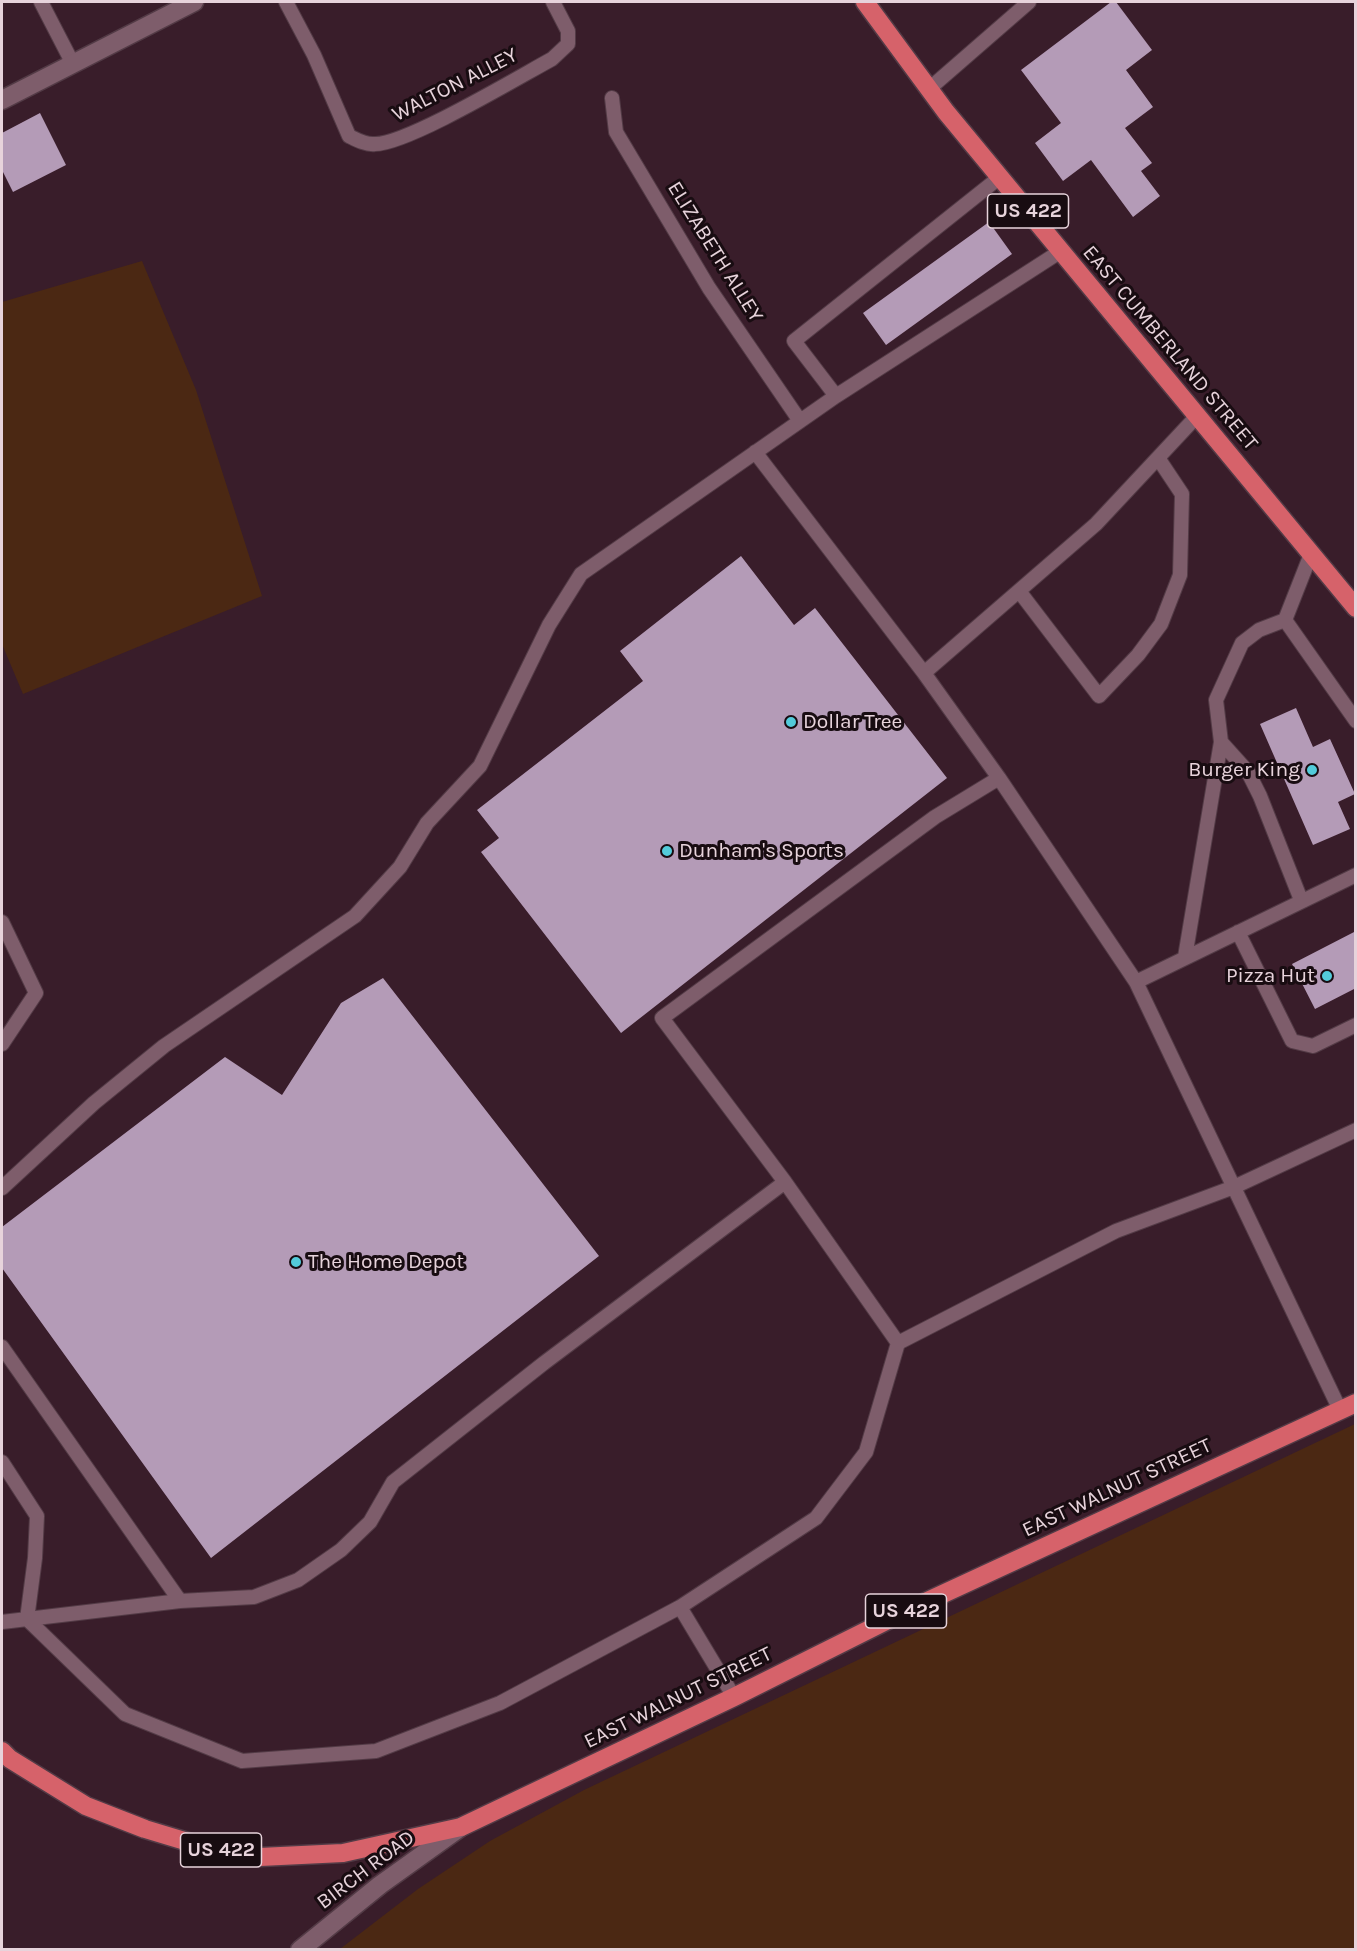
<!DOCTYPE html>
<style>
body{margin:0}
#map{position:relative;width:1357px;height:1951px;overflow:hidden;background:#391d2a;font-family:Karla,sans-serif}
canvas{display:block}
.frame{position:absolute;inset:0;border:3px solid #e7d3db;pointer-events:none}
</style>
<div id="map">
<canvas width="1357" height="1951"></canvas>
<div class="frame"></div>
</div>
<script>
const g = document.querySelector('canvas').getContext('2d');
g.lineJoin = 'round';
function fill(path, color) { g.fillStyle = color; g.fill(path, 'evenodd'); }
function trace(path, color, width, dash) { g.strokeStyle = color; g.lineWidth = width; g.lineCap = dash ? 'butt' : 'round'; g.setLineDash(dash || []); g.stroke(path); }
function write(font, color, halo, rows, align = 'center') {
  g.font = font + ' Karla,sans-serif'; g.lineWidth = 6; g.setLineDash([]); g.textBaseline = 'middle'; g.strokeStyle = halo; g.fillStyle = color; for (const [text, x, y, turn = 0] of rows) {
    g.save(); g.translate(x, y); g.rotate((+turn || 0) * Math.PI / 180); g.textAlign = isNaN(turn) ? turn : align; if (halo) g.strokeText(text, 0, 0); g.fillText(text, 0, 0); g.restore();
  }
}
const green = new Path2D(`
 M142,261l54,129 66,206 -239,98 -21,-50v-342z
 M1355,1424v525h-1015l78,-60 72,-48 94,-51z`);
const building = new Path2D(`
 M1111,2h5l36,48 -26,20 27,37 -28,21 27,35 -11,8 19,25 -27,21 -42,-57 -28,21 -28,-38 26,-20 -40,-53z
 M40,113l26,52 -53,27 -11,-22v-37z
 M989,222l23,32 -126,91 -23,-32z
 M741,556l53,69 21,-17 132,170 -326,255 -140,-181 18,-14 -22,-28 166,-129 -23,-30z
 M1296,708l17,39 17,-8 25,55 -17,8 12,27 -37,16 -53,-121z
 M1356,931v57l-41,21 -23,-45z
 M383,978l216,278 -388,302 -209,-290v-41l223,-170 57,38 59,-92z`);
const service = new Path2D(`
 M41,2l32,62
 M286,2l28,53 35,81c8,4 17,9 26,8 32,0 142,-66 177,-85l16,-15v-13l-15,-29
 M929,89l100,-87
 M612,98l4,34 93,156 91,133
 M836,396l-42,-55 206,-164
 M1197,416l-101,108 -172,149 75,105 137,204 204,428
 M755,452l169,221
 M1019,591l80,105 39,-41 23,-31 19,-49 2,-81 -24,-36
 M1285,620l71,101
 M1221,742l27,30 12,24 41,104
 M2,922l34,71 -34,51
 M1238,932l54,109 21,5 43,-21
 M1185,957l36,-215 -5,-42 26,-57 17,-13 26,-10 26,-66
 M1136,982l220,-107
 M785,1182l113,161 218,-112 118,-44 122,-57
 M2,1188l92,-85 70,-57 191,-130 45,-49 27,-44 53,-57 69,-141 32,-51 255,-178 225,-145
 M2,1347l178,254 74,-4 44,-17 43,-30 29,-28 23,-40 151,-119 241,-181 -123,-164 273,-201 64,-39
 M2,1462l35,54 -2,42 -8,61 98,95 117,47 134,-10 124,-48 180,-96 136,-89 50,-66 32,-109
 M680,1607l54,90
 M2,1622l178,-21`);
const minor = new Path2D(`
 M2,100l192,-98`);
const tertiary = new Path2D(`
 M300,1950l80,-65 81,-58`);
const trunk = new Path2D(`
 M865,2l81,110 410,496
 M2,1751l8,8 76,47 59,23 53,16 62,12 83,-4 118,-26 273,-130 172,-86 450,-208`);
const markers = [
 [791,722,6,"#53cbda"],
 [1312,770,6,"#53cbda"],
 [667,851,6,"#53cbda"],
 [1327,976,6,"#53cbda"],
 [296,1262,6,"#53cbda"]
];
const shields = [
 [1028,211,81],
 [906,1611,81],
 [221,1850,81]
];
const shieldNames = [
 ["US 422",1028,211],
 ["US 422",906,1611],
 ["US 422",221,1850]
];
const streetNames = [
 ["WALTON ALLEY",455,85,-27],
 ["ELIZABETH ALLEY",715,252,58],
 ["EAST CUMBERLAND STREET",1170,348,50],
 ["EAST WALNUT STREET",1117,1488,-25],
 ["EAST WALNUT STREET",678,1698,-26],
 ["BIRCH ROAD",366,1870,-37]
];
const poiNames = [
 ["Dollar Tree",803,722],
 ["Burger King",1300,770,"right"],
 ["Dunham's Sports",679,851],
 ["Pizza Hut",1315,976,"right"],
 ["The Home Depot",308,1262]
];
fill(green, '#4b2813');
fill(building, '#b49bb7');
trace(service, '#533b46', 16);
trace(minor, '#533b46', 21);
trace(tertiary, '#533b46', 21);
trace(trunk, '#533b46', 21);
trace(service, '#7e5d6b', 14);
trace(minor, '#7e5d6b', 18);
trace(tertiary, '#7e5d6b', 18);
trace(trunk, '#d6626a', 18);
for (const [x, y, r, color] of markers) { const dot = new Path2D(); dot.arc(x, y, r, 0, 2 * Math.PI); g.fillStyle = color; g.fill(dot); trace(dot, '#180c11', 2); }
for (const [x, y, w] of shields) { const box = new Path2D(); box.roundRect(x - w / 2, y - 17, w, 34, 4.5); g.fillStyle = '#180c11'; g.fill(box); trace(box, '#e7d3db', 1.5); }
write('bold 20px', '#e7d3db', null, shieldNames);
write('21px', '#e7d3db', '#180c11', streetNames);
write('21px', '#e7d3db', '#180c11', poiNames, 'left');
</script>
